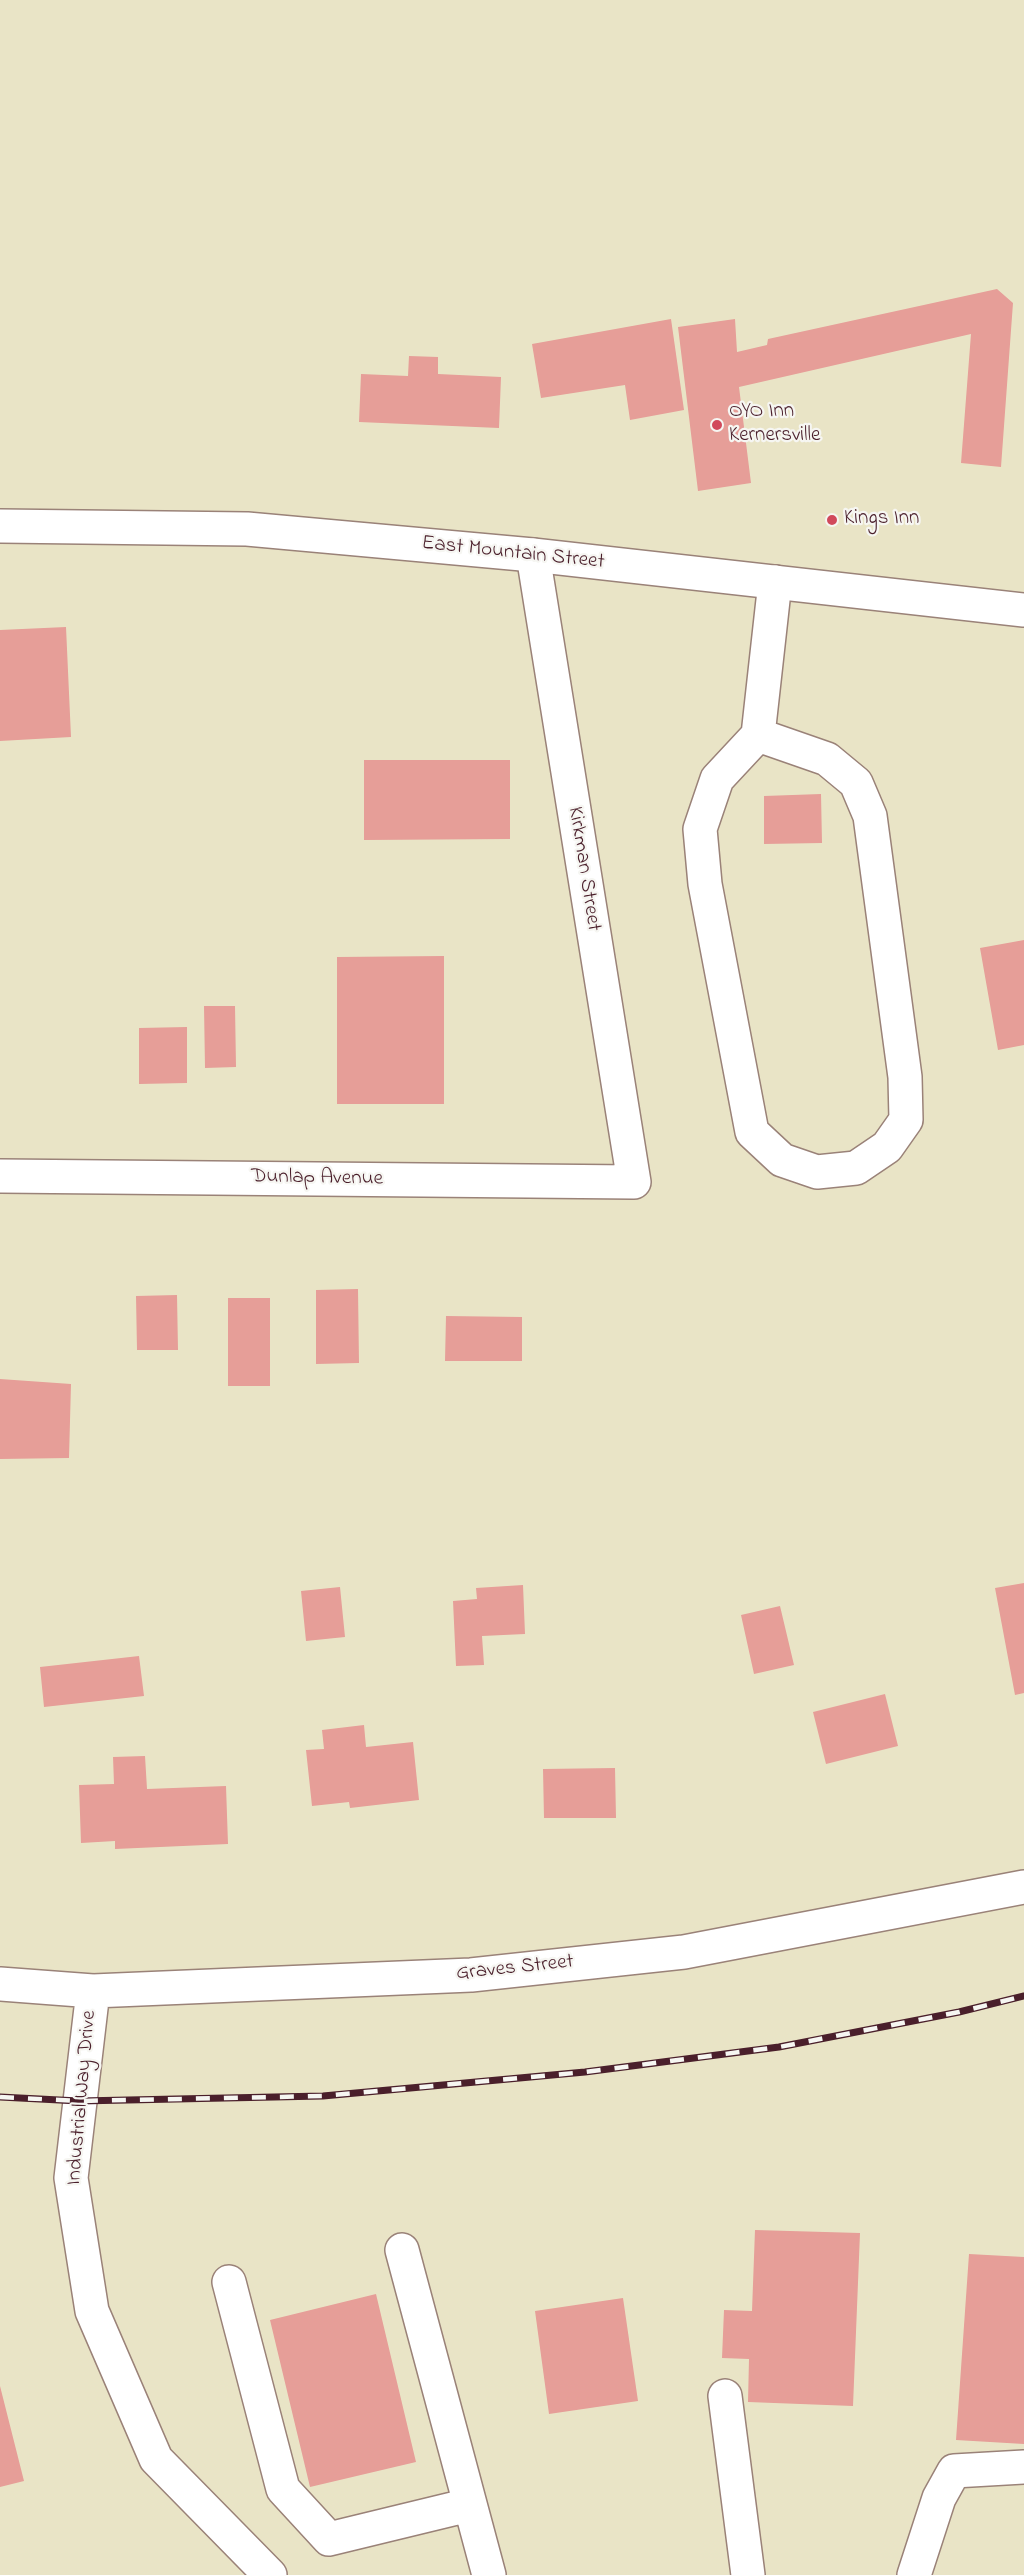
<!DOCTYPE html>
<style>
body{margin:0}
canvas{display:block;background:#e9e4c6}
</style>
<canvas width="1024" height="2575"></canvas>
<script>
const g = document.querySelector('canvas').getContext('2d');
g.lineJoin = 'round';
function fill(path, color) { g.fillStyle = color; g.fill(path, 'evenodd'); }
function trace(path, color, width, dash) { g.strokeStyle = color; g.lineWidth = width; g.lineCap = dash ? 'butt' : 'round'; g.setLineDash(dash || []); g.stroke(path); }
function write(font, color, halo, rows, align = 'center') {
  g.font = font + ' "Indie Flower",sans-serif'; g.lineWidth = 4.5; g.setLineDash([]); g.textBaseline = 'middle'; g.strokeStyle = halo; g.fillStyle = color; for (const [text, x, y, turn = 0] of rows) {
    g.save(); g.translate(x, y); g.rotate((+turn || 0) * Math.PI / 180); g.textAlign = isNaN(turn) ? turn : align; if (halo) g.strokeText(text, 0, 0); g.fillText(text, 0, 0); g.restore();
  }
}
const building = new Path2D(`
 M997,289l16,14 -12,164 -40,-4 10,-129 -232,53 12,96 -53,8 -20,-164 57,-8 2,33 30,-7 1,-6z
 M671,319l13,91 -54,10 -5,-35 -84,13 -9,-54z
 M409,356l29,1v17l63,3 -2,51 -140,-6 2,-48 47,2z
 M66,627l5,110 -71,4v-111z
 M364,760h146v79l-146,1z
 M821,794l1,49 -58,1v-48z
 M1024,940v105l-26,5 -18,-102z
 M444,956v148h-107v-147z
 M204,1006h31l1,61 -31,1z
 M187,1027v56l-48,1v-56z
 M358,1289l1,74 -43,1v-74z
 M177,1295l1,55h-41l-1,-54z
 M228,1298h42v88h-42z
 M446,1316l76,1v44h-77z
 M0,1379l71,5 -2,74 -69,1z
 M1024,1583v110l-9,2 -20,-107z
 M523,1585l2,49 -43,2 2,29 -28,1 -3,-65 24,-2 -1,-11z
 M340,1587l5,50 -39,4 -5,-50z
 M780,1606l14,59 -40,9 -13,-59z
 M139,1656l5,40 -100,11 -4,-40z
 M885,1694l13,52 -72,18 -13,-52z
 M364,1725l2,22 47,-5 6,58 -69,8 -1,-6 -37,4 -6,-56 18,-1 -2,-19z
 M145,1756l2,33 79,-3 2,58 -113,5v-8l-34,2 -2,-58 35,-1 -1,-27z
 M615,1768l1,50h-72l-1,-49z
 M755,2230l105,3 -7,173 -105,-4 1,-43 -27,-1 2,-48 28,1z
 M969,2254l55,3v187l-68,-4z
 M376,2294l40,168 -106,25 -40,-167z
 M623,2298l15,103 -89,13 -14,-103z
 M0,2386l24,95 -24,6z`);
const minor = new Path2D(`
 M758,735l69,24 29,24 14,33 35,261 1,43 -19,27 -31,21 -39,4 -35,-12 -30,-28 -47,-248 -5,-55 17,-50 41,-44 17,-153
 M0,1176l634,6 -101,-627
 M0,1984l93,7 378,-16 213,-23 340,-65
 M93,1991l-22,187 21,133 64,148 114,116
 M402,2250l87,325
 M229,2282l54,207 46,50 140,-34
 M725,2396l23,179
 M914,2575l25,-77 15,-27 70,-4`);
const major = new Path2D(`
 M0,526l247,3 286,26 491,55`);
const rail = new Path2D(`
 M0,2097l79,4 244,-5 262,-24 194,-25 180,-35 65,-16`);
const markers = [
 [717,425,6,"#d1495b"],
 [832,520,6,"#d1495b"]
];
const poiNames = [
 ["OYO Inn",729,413],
 ["Kernersville",729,437],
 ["Kings Inn",844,520]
];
const streetNames = [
 ["East Mountain Street",513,554,6],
 ["Kirkman Street",583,869,81],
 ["Dunlap Avenue",317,1179,1],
 ["Graves Street",515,1969,-6],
 ["Industrial Way Drive",83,2098,-85]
];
fill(building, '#e69e98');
trace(minor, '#9a8278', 36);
trace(major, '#9a8278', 36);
trace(minor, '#fff', 33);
trace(major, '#fff', 33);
trace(rail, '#4a1f2b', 7);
trace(rail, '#f6f6f2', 4.5, [14]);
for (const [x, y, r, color] of markers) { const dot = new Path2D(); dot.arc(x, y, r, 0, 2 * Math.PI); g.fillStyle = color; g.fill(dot); trace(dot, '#f6f6f2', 2); }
write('21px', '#4a1f2b', '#f6f6f2', poiNames, 'left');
write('21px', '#4a1f2b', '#f6f6f2', streetNames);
</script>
